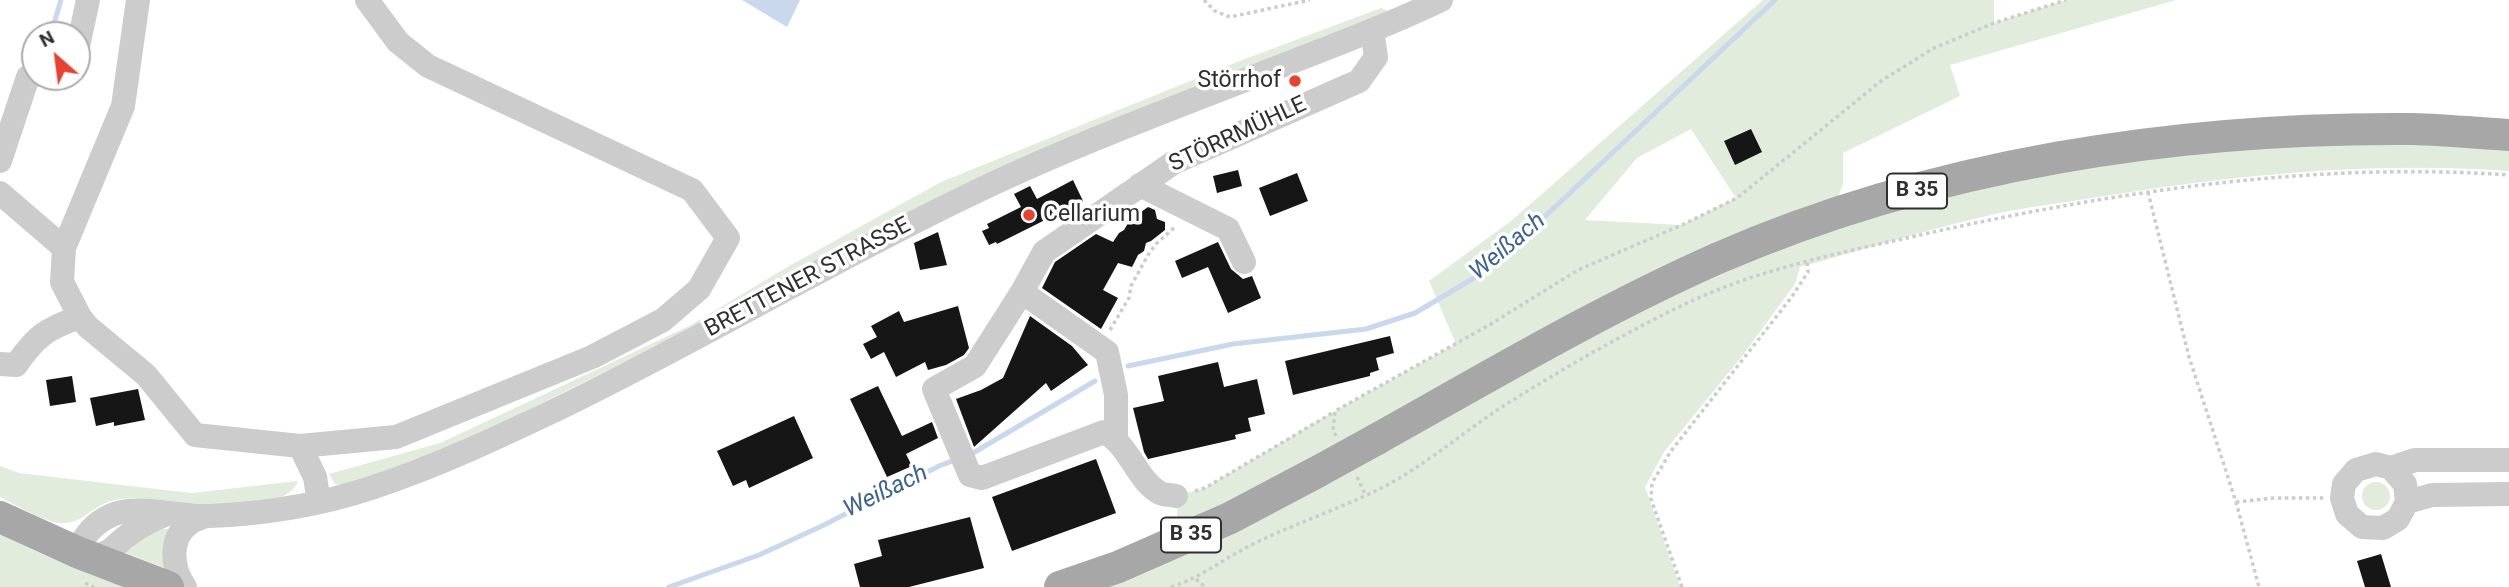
<!DOCTYPE html>
<meta charset="utf-8">
<style>
body{margin:0}
#map{position:relative;width:2509px;height:587px;overflow:hidden;background:#fff;font-family:Roboto,sans-serif}
canvas{display:block}
.north{position:absolute;left:21px;top:21px;width:70px;height:70px;box-sizing:border-box;background:#fff;border:2px solid #acacac;border-radius:50%;rotate:332deg;font-size:19px;font-weight:700;line-height:28px;text-align:center;color:#2f2f2f}
.north::after{content:'';display:block;margin:auto;width:24px;height:32px;background:#e74230;clip-path:polygon(50% 0,100% 100%,50% 72%,0 100%)}
</style>
<div id="map">
<canvas width="2509" height="587"></canvas>
<div class="north">N</div>
</div>
<script>
const g = document.querySelector('canvas').getContext('2d');
g.lineJoin = 'round';
function fill(path, color) { g.fillStyle = color; g.fill(path, 'evenodd'); }
function trace(path, color, width, dash) { g.strokeStyle = color; g.lineWidth = width; g.lineCap = dash ? 'butt' : 'round'; g.setLineDash(dash || []); g.stroke(path); }
function write(font, color, halo, rows, align = 'center') {
  g.font = font + ' Roboto,sans-serif'; g.lineWidth = 7; g.setLineDash([]); g.textBaseline = 'middle'; g.strokeStyle = halo; g.fillStyle = color; for (const [text, x, y, turn = 0] of rows) {
    g.save(); g.translate(x, y); g.rotate((+turn || 0) * Math.PI / 180); g.textAlign = isNaN(turn) ? turn : align; if (halo) g.strokeText(text, 0, 0); g.fillText(text, 0, 0); g.restore();
  }
}
const green = new Path2D(`
 M1763,0h231v23l72,-23h110l-226,65 10,31 -117,57v30l-6,18 -116,69 125,-48 154,-41 176,-30 238,-10 95,7v23c-137,-10 -276,4 -411,26 -33,6 -66,9 -99,16 -67,15 -133,36 -199,54l-5,17 -52,71 -79,97 -19,35 35,100h-620l118,-58 -2,-33 29,-8 130,-77 121,-67 -27,-63 82,-60zM1691,129l45,69 -54,27 -97,-5 52,-62z
 M1381,8l7,3 -678,309 -237,117 -97,41 -31,7 -10,-1 -6,-10 111,-31 107,-50 144,-68 98,-59 152,-84 296,-120z
 M0,466l19,7 172,20 107,-12c-14,37 -115,21 -148,18 -14,-1 -29,-2 -42,3 -18,7 -28,23 -49,21 -16,-2 -43,-18 -59,-26z
 M2362 496a14 14 0 1 1 28 0a14 14 0 1 1-28 0Z
 M160,529h10l-6,39 -38,-15 -1,-2 7,-7z
 M0,534l44,21 84,32h-128z`);
const water = new Path2D(`
 M742,0h58l-13,27z`);
const stream = new Path2D(`
 M52,30l9,-30
 M1128,366l105,-22 133,-15 49,-16 74,-44 286,-269
 M968,456l127,-75
 M669,587l90,-32 65,-30 115,-59 16,-6`);
const building = new Path2D(`
 M1751,129l11,23 -27,13 -11,-24z
 M1238,170l4,16 -25,7 -4,-17z
 M1297,173l11,28 -38,15 -11,-28z
 M1073,180l10,21 -86,43 -1,-2 -7,3 -7,-14 7,-3 -2,-4 34,-17 -7,-13 16,-8 7,13z
 M1148,207l7,3 2,9 8,3v8l-14,11 -5,2 -2,8 -6,4 -6,12 -14,-4 -15,27 15,8 -17,31 -59,-41 13,-26 41,-28 17,8 6,-9 5,-3 6,-10z
 M938,232l9,33 -27,5 -6,-27z
 M1218,242l13,27 12,10 9,-3 9,22 -33,15 -20,-46 -26,11 -7,-17z
 M958,306l11,42 -5,7 -18,10 -18,5 -3,-8 -29,15 -12,-25 -13,7 -8,-15 14,-7 -6,-11 28,-15 5,11z
 M1030,316l42,30 16,19 -37,26 -5,-8 -72,64 -18,-48 25,-9 22,-12z
 M1390,336l4,17 -18,5 3,12 -9,3v3l-77,19 -8,-34z
 M1218,362l6,25 33,-8 8,35 -17,4 3,13 -16,4 1,4 -88,20 -4,-7 -11,-44 31,-7 -6,-25z
 M72,376l4,26 -26,4 -4,-26z
 M878,386l24,50 30,-14 6,16 -32,16 6,12 -25,11 -37,-78z
 M138,389l7,31 -31,6v-4l-18,4 -6,-28z
 M794,416l19,42 -64,30 -3,-8 -13,6 -16,-35z
 M1096,459l20,54 -104,38 -20,-54z
 M970,517l14,51 -75,19h-49l-6,-23 28,-8 -4,-16z
 M2381,554l10,33h-26l-8,-26z`);
const path = new Path2D(`
 M1204,0l11,11 15,6 80,-17
 M2148,192l41,165 47,145 23,85
 M1110,330l19,-32 2,-12 17,-31 8,-11 20,-18
 M1336,436l-3,-6 2,-19 156,-87 87,-54 104,-45 55,-27 144,-117 53,-33 60,-25 72,-23
 M1357,477l8,17
 M1195,491l10,-3 129,-76
 M2236,502l38,-4h50
 M1196,579l9,8
 M85,583l9,4
 M1171,587c33,-11 52,-28 82,-43 45,-22 93,-37 138,-61 37,-21 71,-49 106,-73 60,-38 124,-75 188,-106 71,-34 150,-50 226,-67 195,-44 398,-76 598,-62
 M1682,587l-31,-88 1,-16 19,-32 120,-153 17,-26 -1,-11`);
const minor = new Path2D(`
 M138,0l-15,106 -59,142 -2,34 18,35 8,10 58,48 49,60 105,11 96,-9 196,-80 71,-37 36,-31 29,-51 -36,-48 -264,-124 -30,-24 -31,-42
 M77,51l11,-51
 M0,161l28,-84 7,-2
 M1140,185l88,44 16,33
 M0,193l64,55
 M1022,292l85,60 9,43v43
 M0,364l16,1c21,-30 30,-36 64,-48
 M300,446l15,31 4,25
 M2391,468l14,16 2,18 -9,17 -15,9 -21,-1 -15,-13 -5,-16 2,-14 12,-14 20,-6 15,4 24,-8h94
 M1176,496c-5,-1 -12,-1 -16,-3 -24,-13 -30,-48 -56,-61l-122,46 -12,-3 -36,-86 41,-23 47,-74 22,-40 129,-89 186,-82 17,-24 -4,-27
 M2407,502l25,-7 77,-1
 M77,552c8,-18 17,-29 35,-37 26,-11 68,2 97,1 54,-2 110,-11 162,-28 67,-22 130,-52 193,-82 135,-66 264,-143 399,-208 106,-52 216,-92 326,-135 51,-20 103,-39 152,-63
 M92,557c23,-5 22,-13 39,-24 11,-8 23,-14 36,-19
 M185,587c-13,-18 -17,-49 5,-64 4,-3 11,-5 16,-7`);
const major = new Path2D(`
 M1377,439c111,-62 222,-128 339,-180 218,-95 461,-132 697,-130 32,1 64,4 96,6
 M0,517l77,35 91,35
 M1060,587l58,-20 112,-49 87,-46`);
const majorBridge = new Path2D(`
 M1317,472l60,-33`);
const markers = [
 [1295,81,7,"#e74230"],
 [1029,215,7,"#e74230"]
];
const shields = [
 [1917,191,60],
 [1191,535,60]
];
const shieldNames = [
 ["B 35",1917,191],
 ["B 35",1191,535]
];
const poiNames = [
 ["Störrhof",1281,81],
 ["Cellarium",1043,215,"left"]
];
const streetNames = [
 ["STÖRRMÜHLE",1238,135,-25],
 ["BRETTENER STRASSE",808,278,-28]
];
const waterNames = [
 ["Weißach",1508,247,-40],
 ["Weißach",886,492,-26]
];
fill(green, '#e2ecdd');
fill(water, '#c9d8ec');
trace(stream, '#c9d8ec', 5);
fill(building, '#161616');
trace(path, '#ccc', 3.5, [3.5, 3.5]);
trace(minor, '#ccc', 24);
trace(major, '#a7a7a7', 32);
trace(majorBridge, '#a7a7a7', 32);
for (const [x, y, r, color] of markers) { const dot = new Path2D(); dot.arc(x, y, r, 0, 2 * Math.PI); g.fillStyle = color; g.fill(dot); trace(dot, '#fff', 2.5); }
for (const [x, y, w] of shields) { const box = new Path2D(); box.roundRect(x - w / 2, y - 17.5, w, 35, 5); g.fillStyle = '#fff'; g.fill(box); trace(box, '#2f2f2f', 2); }
write('bold 21px', '#2f2f2f', null, shieldNames);
write('23px', '#2f2f2f', '#fff', poiNames, 'right');
write('23px', '#2f2f2f', '#fff', streetNames);
write('italic 24px', '#3c6292', '#fff', waterNames);
</script>
